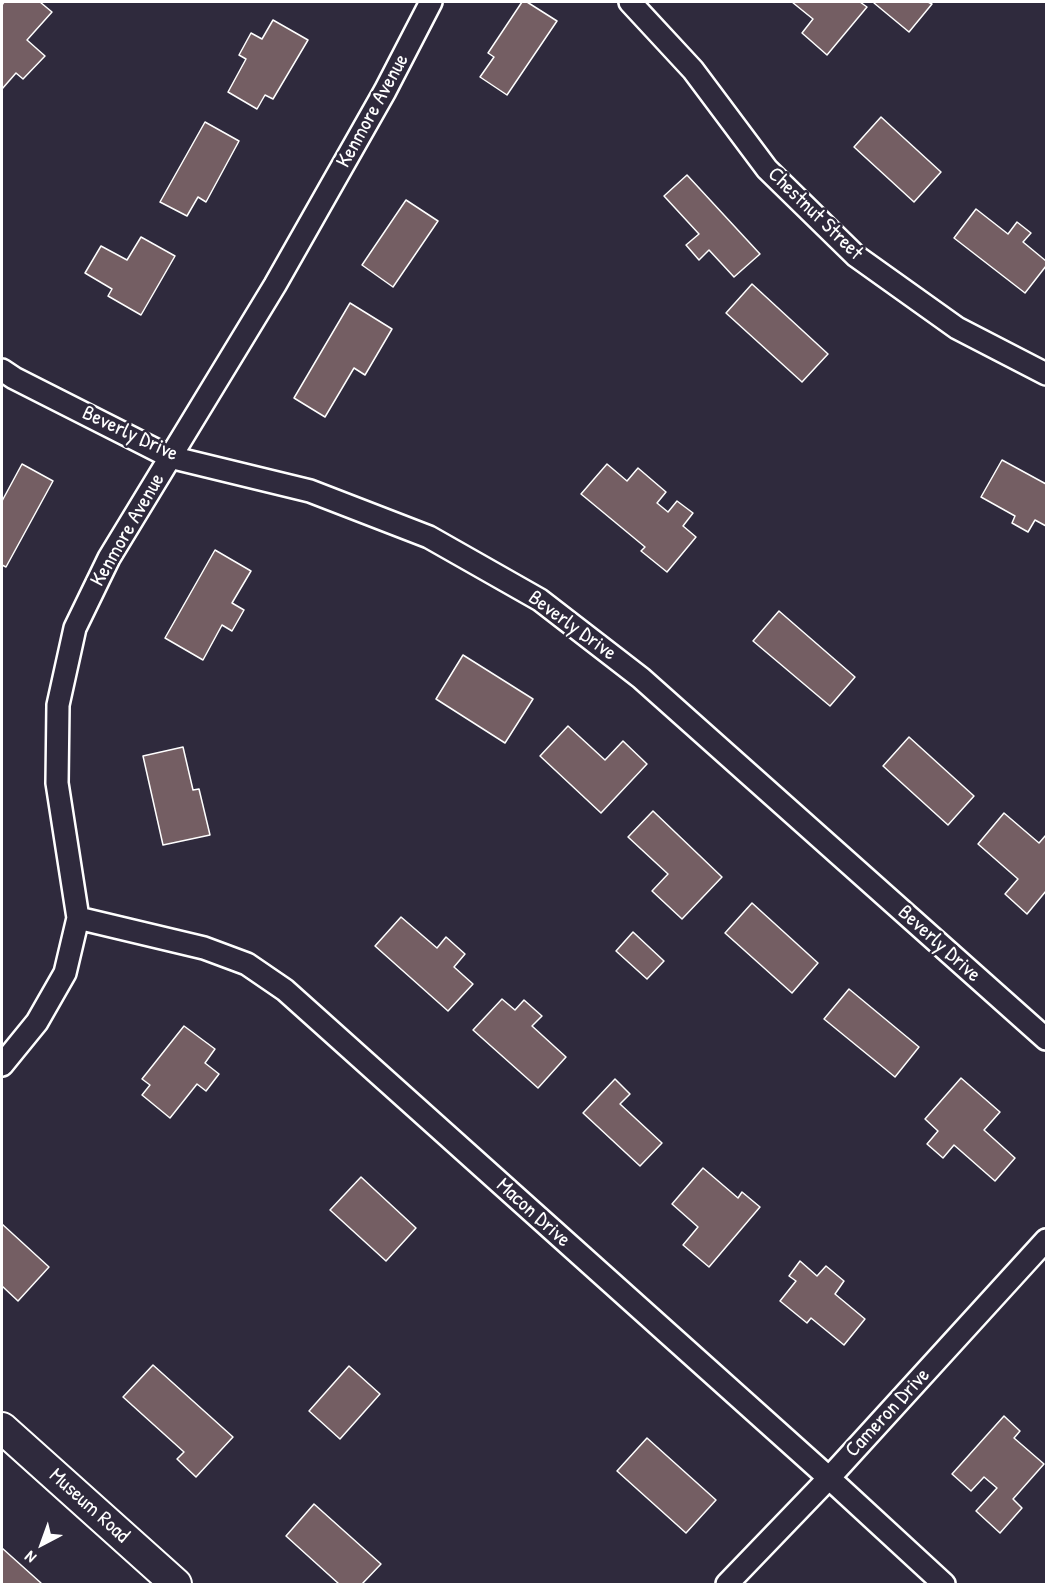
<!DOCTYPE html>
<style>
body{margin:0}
#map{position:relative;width:1048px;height:1586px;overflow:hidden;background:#2f2a3d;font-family:"Patrick Hand",sans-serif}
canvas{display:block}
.frame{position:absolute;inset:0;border:3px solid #fff;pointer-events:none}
.north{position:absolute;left:12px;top:1514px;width:60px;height:60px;-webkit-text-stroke:4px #2f2a3d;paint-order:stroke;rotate:221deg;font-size:16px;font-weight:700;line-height:24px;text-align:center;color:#fff}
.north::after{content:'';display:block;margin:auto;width:21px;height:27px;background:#fff;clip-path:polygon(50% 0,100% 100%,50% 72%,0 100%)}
</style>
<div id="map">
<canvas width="1048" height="1586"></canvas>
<div class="frame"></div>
<div class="north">N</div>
</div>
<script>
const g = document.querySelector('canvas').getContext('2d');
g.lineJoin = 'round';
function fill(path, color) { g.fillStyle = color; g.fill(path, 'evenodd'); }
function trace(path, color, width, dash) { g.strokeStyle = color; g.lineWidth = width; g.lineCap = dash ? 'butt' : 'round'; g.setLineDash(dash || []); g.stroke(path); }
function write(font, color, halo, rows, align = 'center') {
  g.font = font + ' "Patrick Hand",sans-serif'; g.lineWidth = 5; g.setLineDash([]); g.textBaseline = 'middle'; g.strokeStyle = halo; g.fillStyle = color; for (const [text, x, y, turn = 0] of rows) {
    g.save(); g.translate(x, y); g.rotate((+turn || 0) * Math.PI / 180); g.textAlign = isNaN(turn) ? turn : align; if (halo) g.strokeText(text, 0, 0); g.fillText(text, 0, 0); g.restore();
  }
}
const building = new Path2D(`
 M4,2h36l12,10 -25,28 18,16 -22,23 -7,-6 -14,16v-84z
 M522,2h5l30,19 -50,74 -27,-18 14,-20 -6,-4z
 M792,2h68l7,5 -40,48 -25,-22 11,-14z
 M875,2h53l4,2 -23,28 -35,-29z
 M273,20l35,20 -35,59 -8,-4 -8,14 -29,-17 18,-33 -7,-4 12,-22 11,6z
 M881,117l60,55 -27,30 -60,-55z
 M205,122l34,19 -33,61 -8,-5 -11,19 -27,-14z
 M687,175l73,79 -26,23 -25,-27 -10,10 -13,-15 13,-11 -35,-38z
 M406,200l32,21 -45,66 -31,-22z
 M976,209l32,25 9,-12 14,11 -8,9 23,19v5l-21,27 -71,-55z
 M141,237l34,19 -34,59 -33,-19 4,-7 -27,-16 16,-27 26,14z
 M752,284l76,70 -26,28 -76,-69z
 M350,303l42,26 -27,46 -11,-7 -29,49 -31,-19z
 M1002,460l44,24v42l-11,-6 -7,12 -16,-9 3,-7 -34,-19z
 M22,464l31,17 -47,86 -4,-2v-64z
 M607,464l20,17 11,-13 28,24 -9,11 11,9 9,-11 16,12 -10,13 13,11 -29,35 -26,-21 4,-4 -64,-53z
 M215,550l36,21 -19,32 12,7 -12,21 -10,-6 -19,35 -38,-22z
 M779,611l76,66 -25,29 -77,-65z
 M463,655l70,44 -28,44 -69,-44z
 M568,726l37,34 18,-19 24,23 -46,49 -61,-57z
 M909,737l65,59 -26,29 -65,-59z
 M183,747l10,43 6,-1 11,46 -47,10 -20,-89z
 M653,811l69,66 -40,42 -30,-28 16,-17 -40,-37z
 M1004,813l35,30 7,-8v56l-19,23 -22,-20 13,-15 -40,-35z
 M752,903l66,60 -26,30 -67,-60z
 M401,917l36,31 9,-11 19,17 -11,13 19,17 -25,27 -73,-65z
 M633,932l31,29 -17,18 -31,-28z
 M849,989l70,58 -24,30 -71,-58z
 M502,999l13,11 9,-10 18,16 -10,10 34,31 -28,31 -65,-58z
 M184,1026l31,23 -10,14 14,11 -13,17 -9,-7 -27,34 -28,-23 8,-10 -8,-6z
 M961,1078l39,34 -16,18 31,28 -20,23 -41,-36 -11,13 -16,-14 11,-13 -13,-12z
 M615,1079l15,15 -10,10 42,39 -22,23 -57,-53z
 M703,1168l35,30 4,-6 18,15 -51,60 -26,-22 15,-18 -26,-23z
 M361,1177l55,51 -30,33 -56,-51z
 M2,1224l47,43 -31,34 -16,-15z
 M800,1261l17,15 9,-10 18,15 -9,13 30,25 -21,26 -33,-27 -4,5 -27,-22 16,-20 -7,-5z
 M153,1365l80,72 -37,40 -19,-18 7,-7 -61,-55z
 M349,1366l31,28 -40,45 -31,-28z
 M1004,1416l16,15 -6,7 30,26 -31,35 9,9 -22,25 -24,-22 21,-23 -13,-11 -13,14 -19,-17z
 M647,1438l69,62 -30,33 -69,-62z
 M314,1504l67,60 -19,20h-23l-53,-48z
 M2,1548l39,35 -1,1h-38z`);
const street = new Path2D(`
 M630,2l63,68 74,99 89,87 101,72 89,46
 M2,370l12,8 156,79 140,34 119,46 111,63 101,78 405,361
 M78,918l126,30 43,16 38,26 544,488 115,106
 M2,1065l35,-43 28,-49 13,-55 -21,-135 1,-78 17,-77 34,-70 166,-273 110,-194 46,-89
 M727,1584l102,-106 217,-238`);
const secondary = new Path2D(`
 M2,1428l174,156`);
const streetNames = [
 ["Kenmore Avenue",373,111,-61],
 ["Chestnut Street",815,214,44],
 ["Beverly Drive",130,434,25],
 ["Kenmore Avenue",128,530,-60],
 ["Beverly Drive",572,626,36],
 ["Beverly Drive",939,944,42],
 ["Macon Drive",533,1213,42],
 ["Cameron Drive",888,1413,-47],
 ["Museum Road",89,1506,42]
];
fill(building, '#745e63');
trace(building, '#fff', 1.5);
trace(street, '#fff', 26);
trace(secondary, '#fff', 34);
trace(street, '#2f2a3d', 21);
trace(secondary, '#2f2a3d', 30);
write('21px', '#fff', '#2f2a3d', streetNames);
</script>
